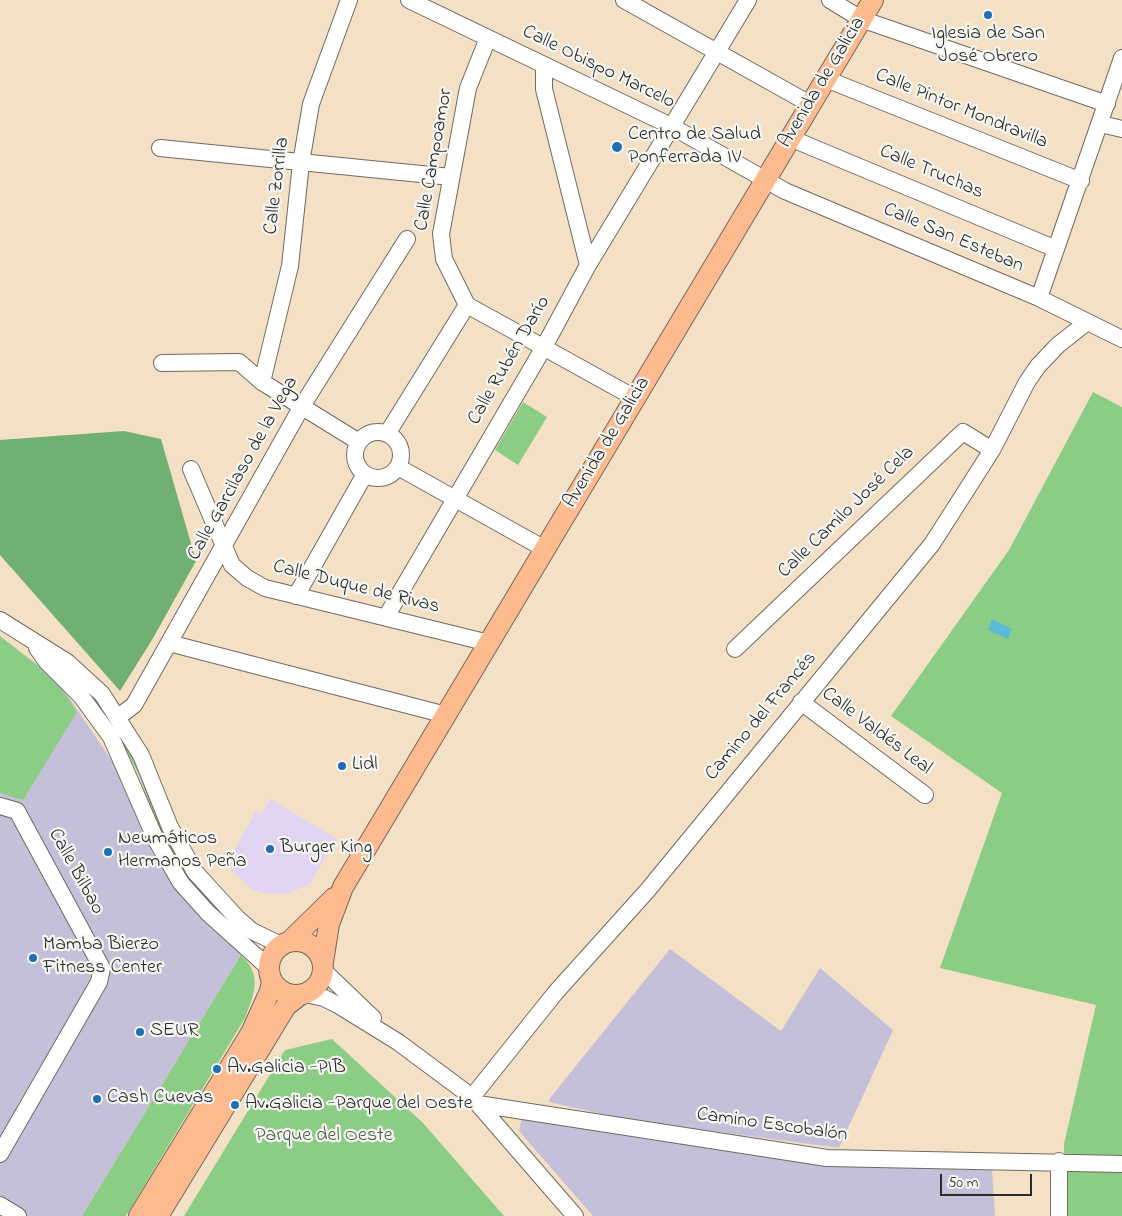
<!DOCTYPE html>
<meta charset="utf-8">
<style>
body{margin:0}
#map{position:relative;width:1122px;height:1216px;overflow:hidden;background:#f3e0c5;font-family:"Indie Flower",sans-serif}
canvas{display:block}
.scale{position:absolute;left:940px;top:1174px;width:92px;height:22px;box-sizing:border-box;border:2px solid #2b2b2b;border-top:0;padding-left:6px;font-size:15px;line-height:18px;white-space:nowrap;color:#2b2b2b;-webkit-text-stroke:4px #f6f6f2;paint-order:stroke}
</style>
<div id="map">
<canvas width="1122" height="1216"></canvas>
<div class="scale">50 m</div>
</div>
<script>
const g = document.querySelector('canvas').getContext('2d');
g.lineJoin = 'round';
function fill(path, color) { g.fillStyle = color; g.fill(path, 'evenodd'); }
function trace(path, color, width, dash) { g.strokeStyle = color; g.lineWidth = width; g.lineCap = dash ? 'butt' : 'round'; g.setLineDash(dash || []); g.stroke(path); }
function write(font, color, halo, rows, align = 'center') {
  g.font = font + ' "Indie Flower",sans-serif'; g.lineWidth = 4.5; g.setLineDash([]); g.textBaseline = 'middle'; g.strokeStyle = halo; g.fillStyle = color; for (const [text, x, y, turn = 0] of rows) {
    g.save(); g.translate(x, y); g.rotate((+turn || 0) * Math.PI / 180); g.textAlign = isNaN(turn) ? turn : align; if (halo) g.strokeText(text, 0, 0); g.fillText(text, 0, 0); g.restore();
  }
}
const built = new Path2D(`
 M270,799l67,40 -28,46 -24,9 -21,-1 -11,-3 -22,-20 -1,-12 26,-47 6,3z`);
const industrial = new Path2D(`
 M0,638l55,39 55,81 12,21 30,73 89,103 -159,261h-82z
 M670,949l111,82 39,-63 73,62 -54,118 -210,-28 -80,-18 1,-4z
 M522,1117l130,23 188,25 152,5 3,46h-402l-74,-85z`);
const green = new Path2D(`
 M1093,392l29,15v809h-57l-1,-72 32,-139 -156,-37 62,-175 -111,-77 118,-166z
 M523,402l24,15 -29,48 -23,-15z
 M0,636l55,43 22,33 -54,88 -23,-7z
 M122,733l62,133 -3,2 -20,-33 -22,-60 -21,-40z
 M241,955c22,21 13,39 4,63l-119,198h-44z
 M332,1039l91,84 81,93h-320l101,-166z`);
const forest = new Path2D(`
 M124,431l37,8 35,122 -44,79 -32,51 -120,-136v-115z`);
const water = new Path2D(`
 M992,619l20,10 -4,10 -20,-9z`);
const minor = new Path2D(`
 M409,0l262,126 114,65 254,107 83,41
 M624,0l186,104
 M830,0l31,19 246,85
 M488,38l-20,50 -27,146 3,25 23,46 168,93
 M544,66v23l44,176
 M826,79l255,102
 M1101,124l21,5
 M790,138l266,111
 M160,148l291,29
 M1039,298l83,-240
 M162,363l77,-1 23,20 97,60
 M262,382l28,-116 11,-103 10,-59 38,-104
 M355 455a23 23 0 1 1 46 0a23 23 0 1 1-46 0Z
 M387,434l80,-129
 M398,467l147,82
 M191,469l41,96 15,13 18,10 224,55
 M296,596l69,-122
 M386,617l158,-270 44,-82 160,-265
 M0,620l67,42 35,32 39,61 29,72 25,45 42,46 15,13 29,14
 M169,643l277,72
 M37,648l10,14 34,34 30,41 45,103 25,43 27,30 61,55
 M735,649l228,-217 29,18
 M801,702l124,93
 M117,718l17,-13 168,-299 105,-167
 M0,806l17,5 85,157 -3,14 -99,172
 M324,971l49,47
 M305,994l19,4 14,7 60,37 74,55 103,119
 M472,1097l84,-105 91,-101 285,-347 60,-94 35,-68 11,-16 20,-21 28,-22
 M478,1104l349,54 295,6
 M0,1205l18,11
 M1059,1216v-55`);
const major = new Path2D(`
 M269 968a27 27 0 1 1 54 0a27 27 0 1 1-54 0Z
 M290,941l44,-43
 M323,962l6,-38 14,-37 530,-887
 M139,1216l112,-183 19,-42 2,-10
 M158,1216l128,-210 14,-11`);
const markers = [
 [988,15,5,"#1f6fb2"],
 [617,147,6,"#1f6fb2"],
 [342,766,5,"#1f6fb2"],
 [270,849,5,"#1f6fb2"],
 [108,852,5,"#1f6fb2"],
 [33,958,5,"#1f6fb2"],
 [140,1032,5,"#1f6fb2"],
 [217,1069,5,"#1f6fb2"],
 [97,1099,5,"#1f6fb2"],
 [235,1105,5,"#1f6fb2"]
];
const poiNames = [
 ["Iglesia de San",988,35,"center"],
 ["José Obrero",988,58,"center"],
 ["Centro de Salud",628,136],
 ["Ponferrada IV",628,159],
 ["Lidl",352,766],
 ["Neumáticos",118,840],
 ["Hermanos Peña",118,863],
 ["Burger King",280,849],
 ["Mamba Bierzo",43,946],
 ["Fitness Center",43,969],
 ["SEUR",150,1032],
 ["Av.Galicia -PIB",227,1069],
 ["Cash Cuevas",107,1099],
 ["Av.Galicia -Parque del Oeste",245,1105]
];
const streetNames = [
 ["Calle Obispo Marcelo",598,68,26],
 ["Avenida de Galicia",823,83,-59],
 ["Calle Pintor Mondravilla",961,110,22],
 ["Calle Campoamor",435,160,-80],
 ["Calle Truchas",931,173,23],
 ["Calle Zorrilla",278,186,-83],
 ["Calle San Esteban",953,239,23],
 ["Calle Rubén Darío",510,361,-60],
 ["Avenida de Galicia",608,443,-59],
 ["Calle Garcilaso de la Vega",244,469,-61],
 ["Calle Camilo José Cela",847,513,-44],
 ["Calle Duque de Rivas",356,588,14],
 ["Camino del Francés",762,717,-50],
 ["Calle Valdés Leal",876,732,37],
 ["Calle Bilbao",75,872,61],
 ["Camino Escobalón",772,1126,8]
];
const parkNames = [
 ["Parque del Oeste",324,1137]
];
fill(built, '#e1d4f3');
fill(industrial, '#c5c0da');
fill(green, '#8bcd85');
fill(forest, '#70b072');
fill(water, '#5abad8');
trace(minor, '#716a61', 18);
trace(major, '#716a61', 22);
trace(minor, '#fff', 16);
trace(major, '#fcba8e', 20);
for (const [x, y, r, color] of markers) { const dot = new Path2D(); dot.arc(x, y, r, 0, 2 * Math.PI); g.fillStyle = color; g.fill(dot); trace(dot, '#f6f6f2', 2); }
write('20px', '#2b2b2b', '#f6f6f2', poiNames, 'left');
write('20px', '#2b2b2b', '#f6f6f2', streetNames);
write('20px', '#485c46', '#f6f6f2', parkNames);
</script>
